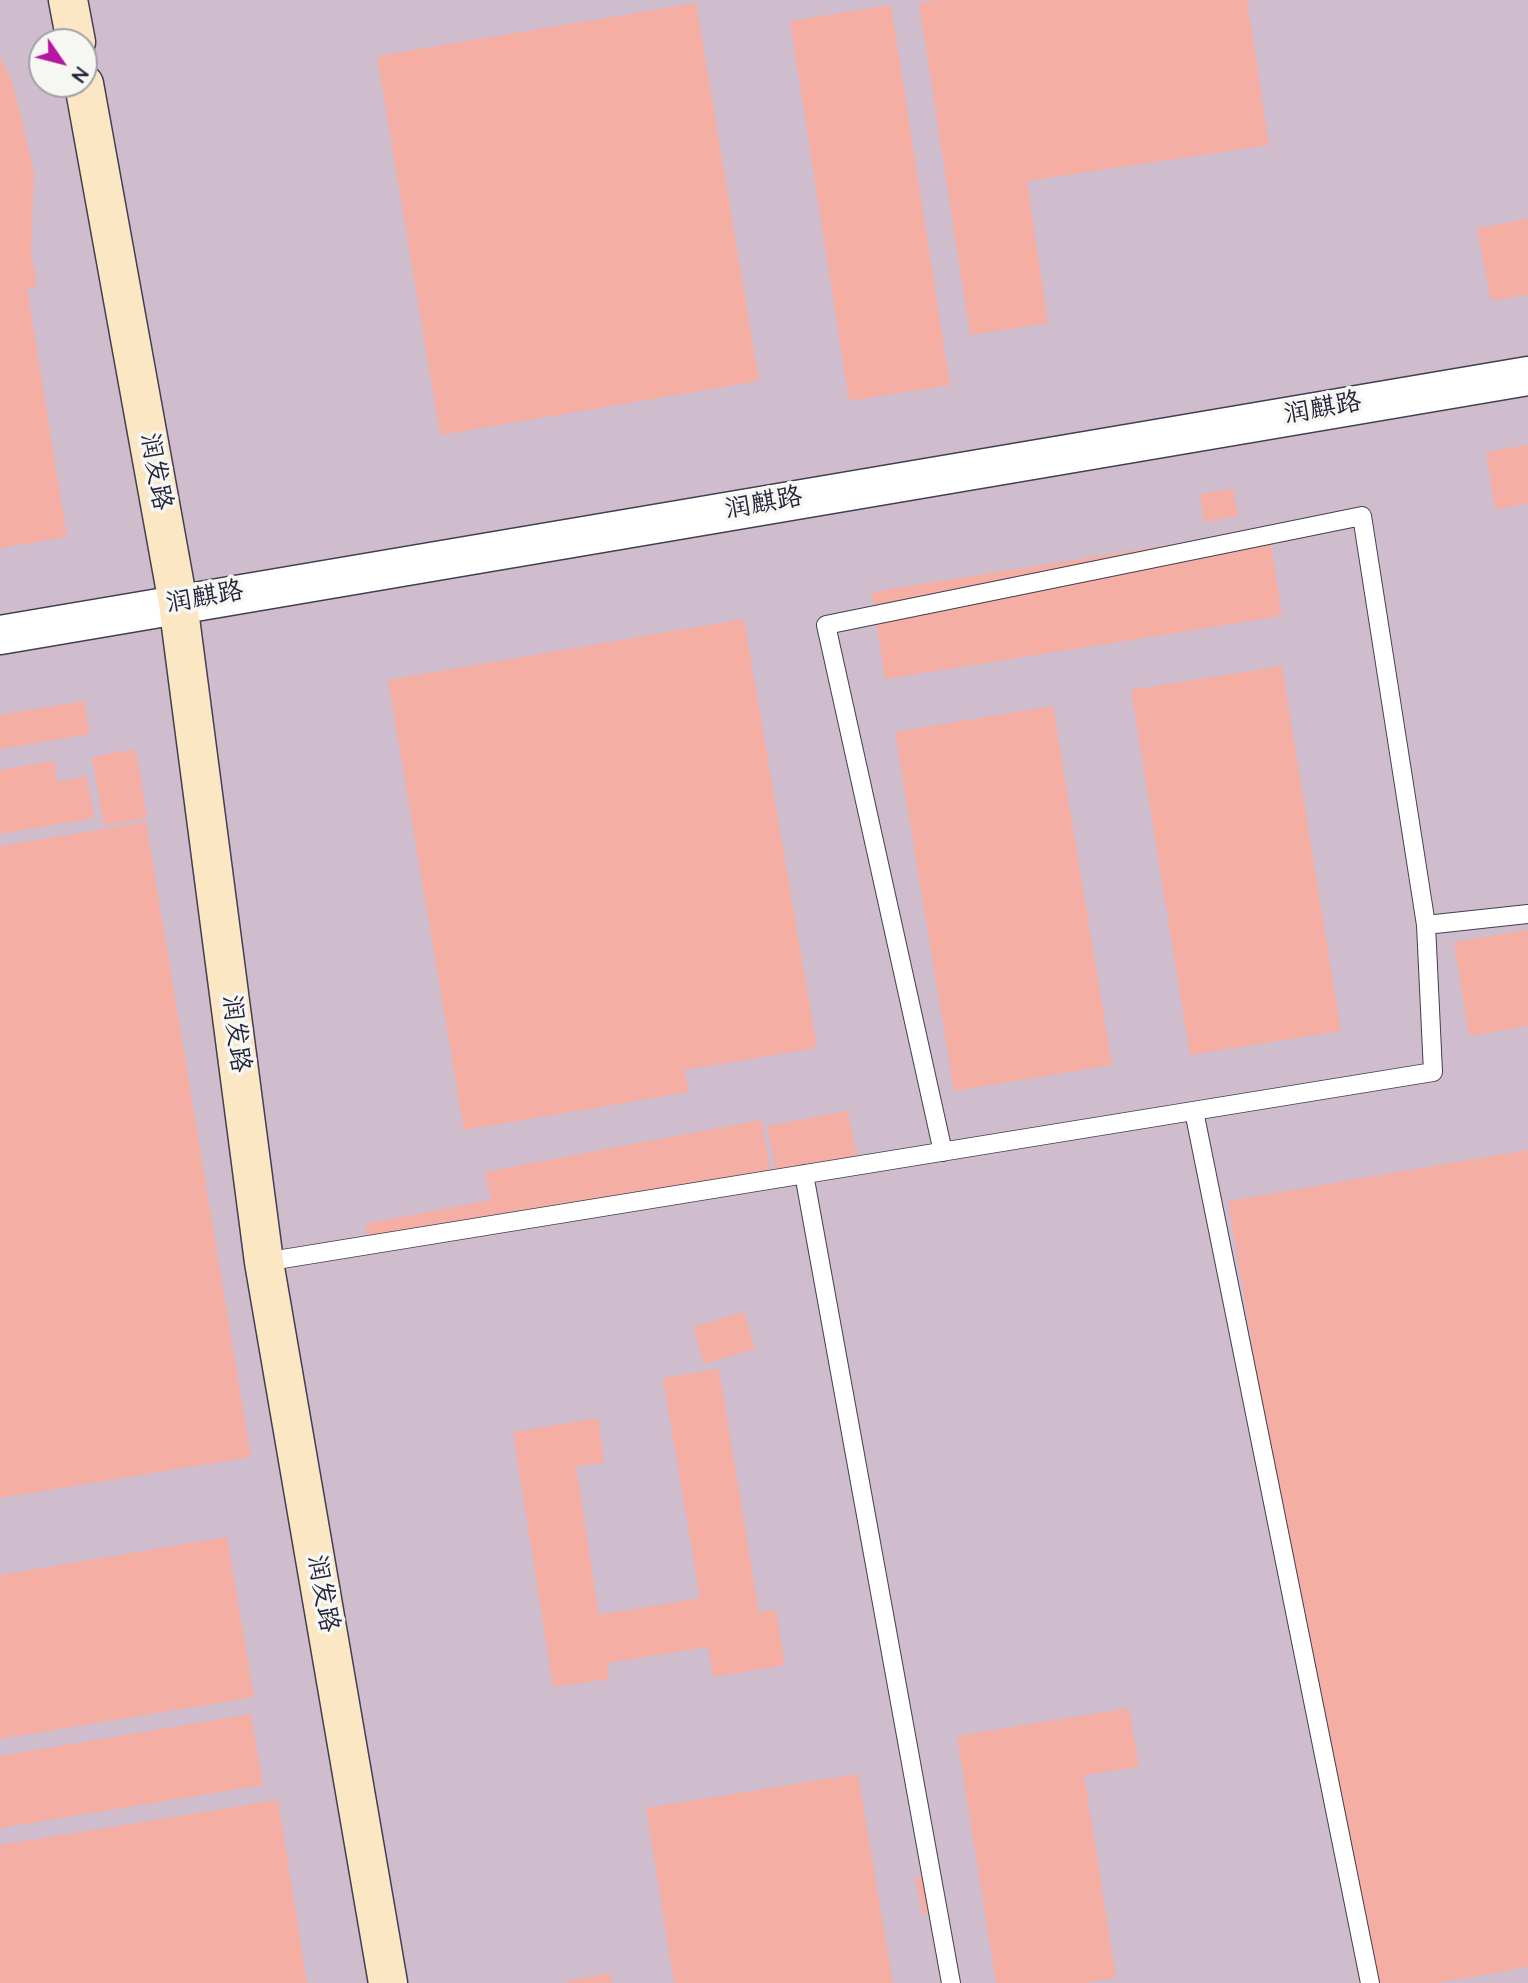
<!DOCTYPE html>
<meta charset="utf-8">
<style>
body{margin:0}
#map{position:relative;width:1528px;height:1983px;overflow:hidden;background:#f2e5cd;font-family:"Architects Daughter",sans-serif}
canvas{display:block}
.north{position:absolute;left:28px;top:28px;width:70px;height:70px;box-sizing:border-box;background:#f6f6f2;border:2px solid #a1a1a9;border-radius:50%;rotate:125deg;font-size:19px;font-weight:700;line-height:28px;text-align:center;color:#22223b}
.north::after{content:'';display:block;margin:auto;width:24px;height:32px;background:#b5179e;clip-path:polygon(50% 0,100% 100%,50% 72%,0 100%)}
</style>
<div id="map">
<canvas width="1528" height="1983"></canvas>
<div class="north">N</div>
</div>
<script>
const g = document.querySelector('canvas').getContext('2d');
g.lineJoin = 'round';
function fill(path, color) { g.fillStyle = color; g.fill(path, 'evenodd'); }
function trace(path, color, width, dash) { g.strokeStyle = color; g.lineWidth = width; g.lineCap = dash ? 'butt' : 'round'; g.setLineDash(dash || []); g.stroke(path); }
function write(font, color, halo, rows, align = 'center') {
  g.font = font + ' "Architects Daughter","LXGW WenKai TC",sans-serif'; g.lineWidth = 7; g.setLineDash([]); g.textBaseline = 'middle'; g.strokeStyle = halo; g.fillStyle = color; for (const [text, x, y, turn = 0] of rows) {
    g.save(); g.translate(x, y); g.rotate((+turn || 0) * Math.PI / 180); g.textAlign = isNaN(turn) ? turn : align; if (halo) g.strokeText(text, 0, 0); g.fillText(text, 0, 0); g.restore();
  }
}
const industrial = new Path2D(`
 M0,0h1528v1983h-1528zM42,42h42v42h-42z`);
const building = new Path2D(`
 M939,0h308l22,145 -242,36 21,142 -78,12 -51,-332z
 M696,3l63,378 -319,54 -63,-379z
 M891,5l59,380 -101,16 -59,-380z
 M0,57l13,27 21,87 -3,80 6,36 -10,1 40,249 -67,11z
 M1528,219v76l-37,6 -14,-73z
 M1528,445v59l-33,5 -9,-57z
 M1233,489l5,27 -34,6 -4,-28z
 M1269,529l13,87 -397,63 -13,-87z
 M744,619l73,429 -133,22 5,22 -225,38 -76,-450z
 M1282,666l59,365 -151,24 -59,-365z
 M84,701l6,33 -90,15v-34z
 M1053,706l59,359 -158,26 -59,-359z
 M136,749l11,69 -43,8 -12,-69z
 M54,761l3,21 30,-6 7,42 -94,16v-64z
 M146,822l105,635 -251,41v-652z
 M1528,930v96l-59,10 -15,-94z
 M848,1111l10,50 -81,15 -10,-50z
 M761,1120l10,53 -401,75 -5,-24 126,-24 -6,-28z
 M1528,1150v817l-92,16h-77l-131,-782z
 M744,1312l11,37 -51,15 -11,-37z
 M719,1369l40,244 17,-4 9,56 -72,12 -5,-30 -101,16 2,16 -56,8 -40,-255 85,-14 6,45 -28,3 23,149 101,-17 -37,-220z
 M227,1537l27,160 -254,42v-164z
 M1129,1708l10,59 -55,8 32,203 -33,5h-87l-39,-247z
 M251,1714l12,71 -263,43v-72z
 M858,1774l35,209h-219l-28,-175z
 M278,1800l29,183h-307v-138z
 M938,1873l6,38 -22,3 -7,-37z
 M610,1973l2,10h-46l-1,-1z`);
const service = new Path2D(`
 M1194,1111l176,872
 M943,1152l-117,-527 536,-109 64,409
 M804,1174l147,809
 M264,1262l1169,-190 -7,-147 102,-11`);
const tertiary = new Path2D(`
 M0,635l1528,-259`);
const secondary = new Path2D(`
 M68,0l8,42
 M84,84l94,519 86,659 124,721`);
const streetNames = [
 ["润麒路",1323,410,-10],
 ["润发路",154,472,80],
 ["润麒路",764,505,-10],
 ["润麒路",205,599,-10],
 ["润发路",234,1034,83],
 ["润发路",321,1594,80]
];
fill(industrial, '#cfbdce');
fill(building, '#f5aea3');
trace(service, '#413f51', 20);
trace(tertiary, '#413f51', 41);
trace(secondary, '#413f51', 41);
trace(service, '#fff', 18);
trace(tertiary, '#fff', 38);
trace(secondary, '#fbe7c3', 38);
write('26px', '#22223b', '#f6f6f2', streetNames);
</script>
